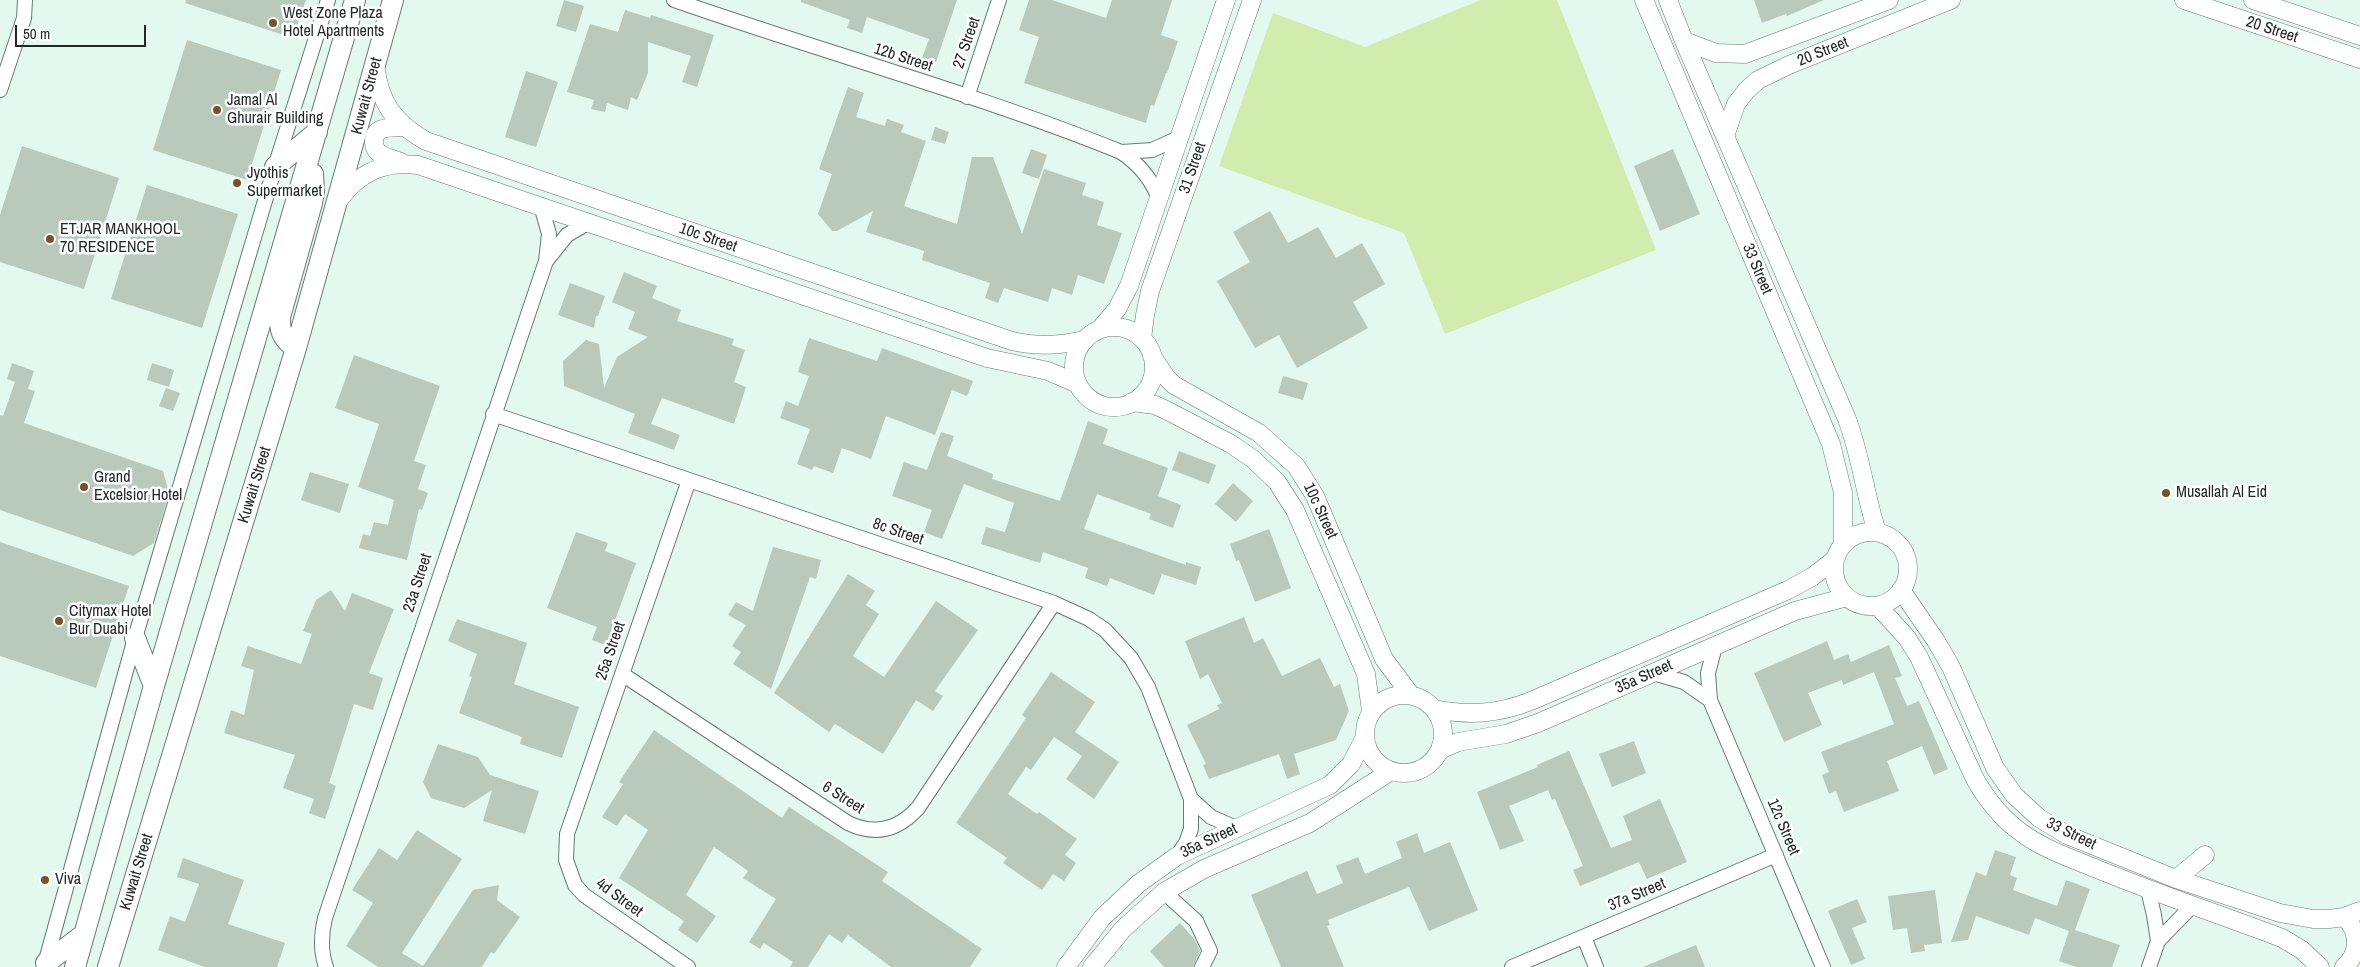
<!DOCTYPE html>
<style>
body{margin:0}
#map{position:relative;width:2360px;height:967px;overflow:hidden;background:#e3f9f0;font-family:"Archivo Narrow",sans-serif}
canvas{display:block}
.scale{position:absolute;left:15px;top:25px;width:131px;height:22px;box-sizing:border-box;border:2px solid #212926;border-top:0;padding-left:6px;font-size:15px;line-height:18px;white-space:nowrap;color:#212926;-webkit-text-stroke:4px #fff;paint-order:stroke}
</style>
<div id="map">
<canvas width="2360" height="967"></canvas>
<div class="scale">50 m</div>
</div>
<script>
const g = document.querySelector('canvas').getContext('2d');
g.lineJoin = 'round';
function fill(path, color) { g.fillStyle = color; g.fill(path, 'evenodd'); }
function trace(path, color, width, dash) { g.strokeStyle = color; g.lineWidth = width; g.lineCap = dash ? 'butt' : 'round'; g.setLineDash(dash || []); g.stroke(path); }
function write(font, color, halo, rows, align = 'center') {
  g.font = font + ' "Archivo Narrow",sans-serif'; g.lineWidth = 5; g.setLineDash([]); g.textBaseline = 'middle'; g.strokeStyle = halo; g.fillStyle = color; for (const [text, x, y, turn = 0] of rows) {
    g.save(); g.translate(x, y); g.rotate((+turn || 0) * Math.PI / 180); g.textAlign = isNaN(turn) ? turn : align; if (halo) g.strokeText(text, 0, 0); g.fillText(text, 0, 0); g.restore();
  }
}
const green = new Path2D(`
 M1481,0h76l99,250 -211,84 -41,-101 -185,-67 54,-153 92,34z`);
const building = new Path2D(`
 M186,0h120l-13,38 -108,-35z
 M564,0l20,6 -8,26 -20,-6z
 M801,0h156l-21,62 -14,-4 7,-19 -62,-22 -5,16 -15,-5 3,-8 -49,-18z
 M1029,0h23l54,18 6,-18h60l-11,35 17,6 -11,32h-1l-12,33 -3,-1 -5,18 -122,-40 15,-46 -20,-7z
 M1754,0h70l-37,16 -1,-2 -24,9z
 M625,10l25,8 1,-3 63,20 -17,52 -15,-5 9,-26 -43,-14v31l-11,27 -6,-3 -3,13 -21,-7 -2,9 -14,-3 3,-9 -27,-8 23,-68 28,8z
 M187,40l94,30 -34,110 -94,-30z
 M526,71l32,11 -22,65 -31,-10z
 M848,87l16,6 -8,24 29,9 2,-7 17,6 -3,7 25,9 -22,65 53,18 15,-67h21l29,77 22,-65 42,14 -4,12 22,7 -7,23 25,8 -18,51 -26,-9 -6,20 -20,-7 -4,14 -44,-14 -6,15 -13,-5 5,-15 -68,-23 2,-9 -58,-19 7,-21 -36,20h-5l-14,-17 14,-40 -13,-5z
 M935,127l14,5 -4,12 -14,-4z
 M22,146l97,32 -35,111 -84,-27v-47z
 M1031,149l16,6 -8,24 -17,-6z
 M1673,149l27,65 -40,17 -26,-65z
 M147,185l91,29 -36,114 -91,-29z
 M1270,211l18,32 30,-16 18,31 26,-15 23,41 -32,18 15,26 -71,40 -18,-33 -24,13 -38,-67 33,-19 -17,-30z
 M624,272l33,14 -5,12 29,12 -4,11 57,18 -2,6 13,5 -11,32 12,5 -12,37 -72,-26 -11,26 29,11 -6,15 -46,-17 7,-19 -71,-28 -1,-25 23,-21 13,4 5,44 13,-31 31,-20 -20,-8 7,-17 -23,-10z
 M570,283l35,13 -7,20h-2l-2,12 -36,-13z
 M809,338l68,23 5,-13 91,33 -6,15 -15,-6 -17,45 -49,-19 -15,43 -29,-11 -9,25 -19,-7 -2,4 -15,-6 13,-35 -30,-11 6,-17 12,5 11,-30 -11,-4z
 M354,355l86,31 -26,75 12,4 -8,24 10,4 -6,17 -3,-1 -12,51 -48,-12 4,-14 7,2 4,-14 14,3 6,-25 -36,-13 21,-63 -44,-16z
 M12,363l22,8 -6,18 7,2 -11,32 139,48 6,22 -15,50 -21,13 -133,-46v-95l3,1 12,-34 -8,-3z
 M152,363l22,7 -5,17 -22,-7z
 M1283,376l25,7 -5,17 -25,-7z
 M166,388l14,5 -7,18 -14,-5z
 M1088,421l20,8 -5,15 65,24 -10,28 23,9 -8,23 -24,-9 2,-5 -54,-20 -13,35 102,36v-3l15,5 -5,18 -34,-11 -8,21 -44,-17 -3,8 -22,-8 3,-10 -45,-16 -3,11 -59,-19 5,-17 19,5 9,-29 -50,-19 -22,55 -18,-7 8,-22 -40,-14 12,-34 23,8 14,-38 13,4 -7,20 46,18 -1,5 68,22z
 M1179,451l37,14 -7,19 -37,-14z
 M310,472l39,12 -9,29 -39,-13z
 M1233,483l20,18 -17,21 -21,-18z
 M1269,529l22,59 -36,14 -16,-42 -3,1 -6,-17z
 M576,532l32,11 -3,8 31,12 -30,82 -14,-5 5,-13 -50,-19z
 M0,542l129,44 -33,102 -96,-32z
 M773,547l48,13 -5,19 -6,-2 -39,112 -38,-25 8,-12 -9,-6 14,-21 -18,-10 8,-13 17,9z
 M848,574l27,17 -9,14 13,9 -26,42 31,21 52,-76 42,29 -43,61 8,5 -10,15 -17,-11 -33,54 -48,-30 -6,8 -55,-39z
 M331,590l14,21 7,-18 42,16 -25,64 14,5 -10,32 -19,-6 -25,79 7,3 -11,33 -16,-6 5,-14 -31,-11 12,-33 -71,-22 7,-23 13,5 10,-45 -13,-4 7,-20 53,18 11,-30 -9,-3 13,-31z
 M1244,617l10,26 9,-5 19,38 38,-18 14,29 6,-3 9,27 -13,29 -42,14 6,20 -13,5 -8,-25 -70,25 -6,-14 3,-1 -19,-39 32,-16 -2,-4 5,-2 -14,-29 -8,5 -15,-38z
 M457,619l70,24 -13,41 65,23 -17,51 -42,-14 2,-7 -63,-24 13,-36 -3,-1 8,-22 -29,-13z
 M1827,641l7,19 14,-6 3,8 38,-17 13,31 -7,2 12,28 12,-5 29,68 -14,6 -12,-29 -35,15 12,30 -55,21 -8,-21 -7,3 -7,-19 7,-3 -8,-20 73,-28 -20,-52 -31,13 -1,-5 -34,13 14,32 -38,17 -30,-69z
 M1051,672l44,30 -20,30 44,30 -25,37 -28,-20 16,-23 -28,-19 -23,33 -5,-3 -18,27 29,20 2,-2 38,27 -12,16 11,8 -12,18 -11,-7 -11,16 -39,-27 4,-5 -51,-35 70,-105 -4,-3z
 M654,730l128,88 7,-11 99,65 -6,9 100,68 -12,18h-79l-43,-32 -6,8 -13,-9 -21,33h-18l3,-5 -29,-19 -4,6 -11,-7 27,-43 -33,-21 5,-7 -34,-24 -28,48 30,21 -19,27 -19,-13 6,-9 -65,-43 29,-48 -23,-16 -8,12 -15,-9 21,-33 -4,-2z
 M1634,741l12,32 -34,14 -13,-33z
 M438,744l40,13 12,18 49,16 -14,43 -42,-13 9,-31 -28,18 -33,-10 -8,-16z
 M1569,751l42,97 21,-8 -9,-24 37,-17 27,63 -40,17 -8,-17 -59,24 -7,-16 10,-4 -28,-67 -3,1 -4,-10 -39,16 15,35 -24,9 -23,-58 61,-25 -1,-2z
 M417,830l45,29 -60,94 21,13 50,-76 26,-5 -2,15 23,17 -26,37 -3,-2 -9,15h-104l-32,-21 27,-43 -21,-13 27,-42 18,12z
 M1417,833l7,20 26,-11 28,68 -49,21 -20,-44 -81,33 2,5 -3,1 17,41h-63l-30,-72 56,-24 10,23 26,-11 -7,-17 22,-9 7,17 37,-16 -6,-16z
 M1995,850l21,7 -6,18 7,3 -4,12 44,16 9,-26 24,9 -15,41 45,15 -8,22h-36l-17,-6 10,-30 -34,-13 -6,17 -53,-19 -8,24 -17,2 25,-70 10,4z
 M183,858l61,22 -16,44 57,19 -8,24h-72l-47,-17 12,-34 15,6 14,-38 -22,-7z
 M1935,890l7,53 -18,2 1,6 -14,2 -4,-25 -14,2 -5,-34z
 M1857,899l10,23 -15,6 13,31 -14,6 -23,-54z
 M1180,923l15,17 5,11 -7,16h-29l-14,-16z
 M1696,945l9,22h-62z`);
const minor = new Path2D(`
 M674,0c148,52 301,93 447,152 18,12 29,25 37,44
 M0,90l24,-72 1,-18
 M967,97l32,-97
 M1122,152l30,-2 27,-12
 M547,260l20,-25 22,-13
 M493,414l561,189 35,16 16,11 26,28 17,29 43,112v30l-5,14 -9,13
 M1715,646l-7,27 2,27 113,267
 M1653,673l31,9 26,18
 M622,674l226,149c27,13 50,7 70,-15l136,-205
 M1191,799l20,18 25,11
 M2148,890l6,25 4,26
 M1164,892l32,29 14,30 -8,16
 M1584,937l12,30
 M45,964l90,-326 140,-471 53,-167
 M326,967c-6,-17 -5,-32 -1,-49l221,-657 3,-27 -8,-29
 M688,967l-104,-72 -9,-10 -9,-25 1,-26 122,-354
 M1512,967l264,-112
 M2149,967l9,-26 35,-36`);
const tertiary = new Path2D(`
 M1644,0l187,444 12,49v51
 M1668,0l16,41 163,378c14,37 18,76 30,113
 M2184,0l176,59
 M2253,0l107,36
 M1684,41l32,12 29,1 144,-54
 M375,65c5,38 18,57 51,76l586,200c25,6 47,5 72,-1
 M1725,136l11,-32 10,-13 12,-11 31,-15 162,-65
 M401,162c-7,-3 -16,-4 -22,-9 -3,-2 -5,-7 -5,-10 -1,-19 19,-15 31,-16
 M339,200c20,-28 45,-39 79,-35l569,193 61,13 30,13
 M1074 367a40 40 0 1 1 80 0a40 40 0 1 1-80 0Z
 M1100,329l17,-20 12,-23 97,-286
 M1142,339l3,-24 5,-24 102,-291
 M1152,356l14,21 8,8 85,48 37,33 19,30 69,163 26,35
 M1132,402l23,3 11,5 65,34 22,15 24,23 18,28 71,164 5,37
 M1834 569a37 37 0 1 1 74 0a37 37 0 1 1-74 0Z
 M1901,590l35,51 15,26 44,101 19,27 25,23 28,17 109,44 104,34 33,6h16l15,-2 16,-6
 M1878,606l29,32 12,19 56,122c12,21 27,40 47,54 23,17 49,25 75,36 61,25 124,46 185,69l20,12 18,17
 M1365 734a39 39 0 1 1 78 0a39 39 0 1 1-78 0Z
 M1434,709c35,7 64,5 97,-8l257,-111 24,-13 22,-17
 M1440,750l18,-8 48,-8 32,-11 257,-112 52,-14
 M2176,879l29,-24
 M1066,967l36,-49 36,-34 39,-28 153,-71 21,-21 14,-27
 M1092,967l31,-38 41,-37 40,-23 106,-46 81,-52
 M2344,967c16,-14 16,-36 0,-50`);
const secondary = new Path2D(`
 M275,167l42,-35
 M296,348c-12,-7 -17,-16 -16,-31l32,-114 2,-11 -1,-18
 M135,638l19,48
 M46,963l37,-28
 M75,967l79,-281 201,-686
 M108,967l188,-619 97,-348`);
const markers = [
 [273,23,5,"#76512c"],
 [217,110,5,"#76512c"],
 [237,183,5,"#76512c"],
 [50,239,5,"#76512c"],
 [84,487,5,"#76512c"],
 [2166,493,5,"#76512c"],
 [59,621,5,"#76512c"],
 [45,880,5,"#76512c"]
];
const poiNames = [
 ["West Zone Plaza",283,14],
 ["Hotel Apartments",283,32],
 ["Jamal Al",227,101],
 ["Ghurair Building",227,119],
 ["Jyothis",247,174],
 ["Supermarket",247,192],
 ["ETJAR MANKHOOL",60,230],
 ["70 RESIDENCE",60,248],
 ["Grand",94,478],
 ["Excelsior Hotel",94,496],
 ["Musallah Al Eid",2176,493],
 ["Citymax Hotel",69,612],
 ["Bur Duabi",69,630],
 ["Viva",55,880]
];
const streetNames = [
 ["20 Street",2272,30,18],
 ["27 Street",967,43,-71],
 ["20 Street",1823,52,-22],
 ["12b Street",903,58,18],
 ["Kuwait Street",367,96,-75],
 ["31 Street",1193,168,-71],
 ["10c Street",708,238,19],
 ["33 Street",1757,269,67],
 ["Kuwait Street",255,485,-73],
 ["10c Street",1320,511,65],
 ["8c Street",898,532,19],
 ["23a Street",418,583,-72],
 ["25a Street",611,651,-71],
 ["35a Street",1644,677,-24],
 ["6 Street",843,798,32],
 ["12c Street",1783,827,67],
 ["33 Street",2071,834,26],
 ["35a Street",1209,841,-25],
 ["Kuwait Street",137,872,-73],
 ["37a Street",1637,895,-23],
 ["4d Street",619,898,36]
];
fill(green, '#d0edae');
fill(building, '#b9c9bc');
trace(minor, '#677a73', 16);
trace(tertiary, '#677a73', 19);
trace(secondary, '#677a73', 22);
trace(minor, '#fff', 14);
trace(tertiary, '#fff', 18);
trace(secondary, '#fff', 20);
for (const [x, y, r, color] of markers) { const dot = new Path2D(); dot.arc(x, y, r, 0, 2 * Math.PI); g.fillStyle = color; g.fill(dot); trace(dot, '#fff', 2); }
write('16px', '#212926', '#fff', poiNames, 'left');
write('16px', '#212926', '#fff', streetNames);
</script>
